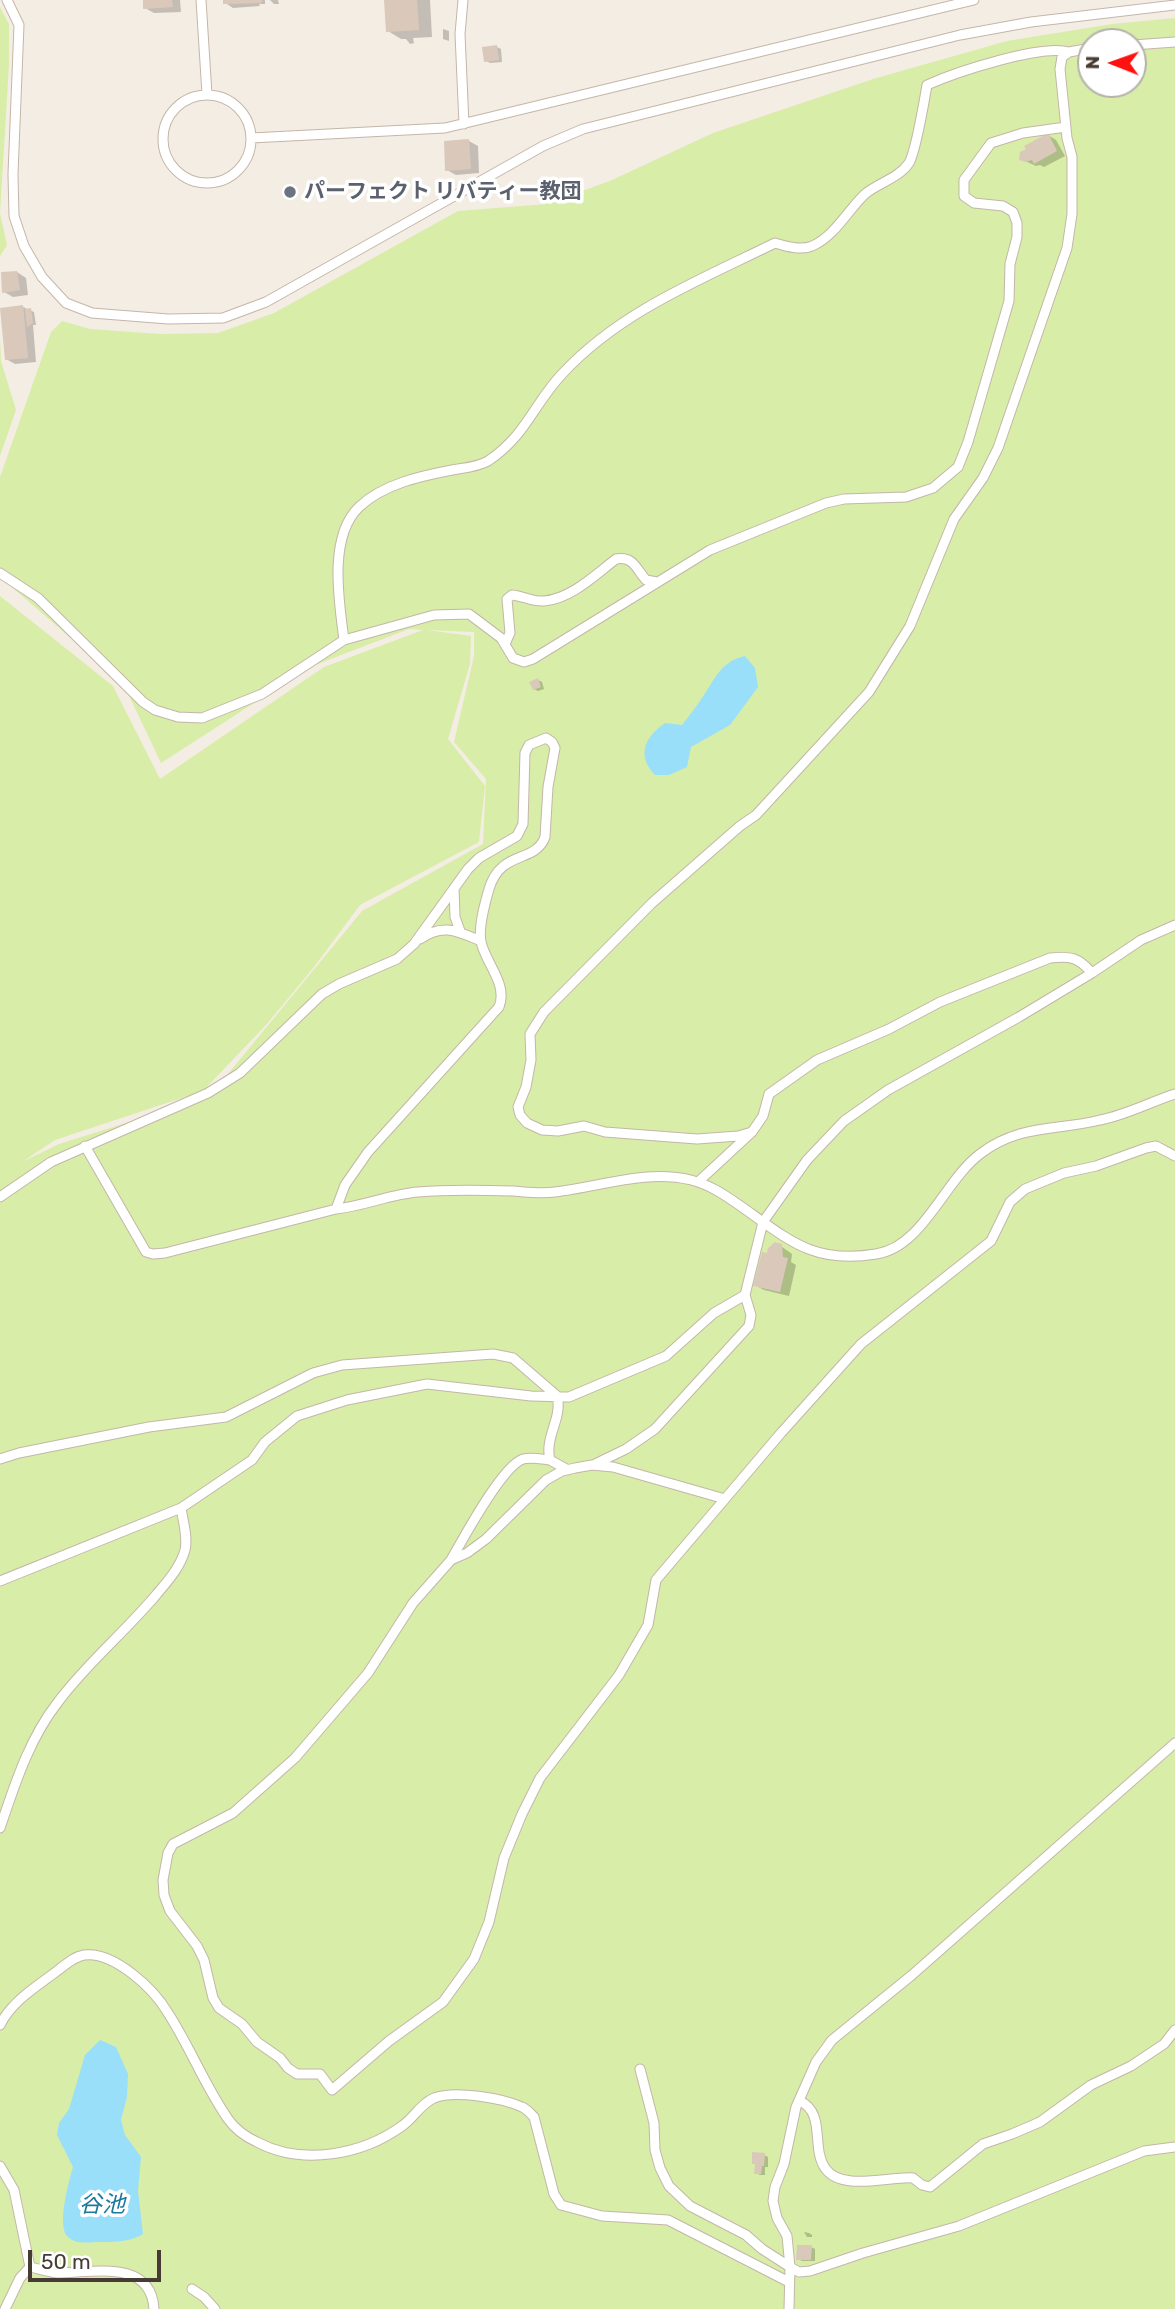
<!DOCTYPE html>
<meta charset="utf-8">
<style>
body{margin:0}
#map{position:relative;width:1175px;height:2309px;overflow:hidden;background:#f4ede4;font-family:Rubik,sans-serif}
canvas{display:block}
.north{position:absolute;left:1077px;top:28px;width:70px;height:70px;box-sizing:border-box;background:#fff;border:2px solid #b5b1ad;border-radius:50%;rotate:271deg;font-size:19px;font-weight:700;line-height:28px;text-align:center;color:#473c33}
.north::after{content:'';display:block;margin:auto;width:24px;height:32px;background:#ff1110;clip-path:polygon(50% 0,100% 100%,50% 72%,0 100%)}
.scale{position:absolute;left:28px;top:2250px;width:133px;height:32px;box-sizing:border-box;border:4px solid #473c33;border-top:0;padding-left:9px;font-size:21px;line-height:24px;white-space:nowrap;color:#473c33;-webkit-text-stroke:5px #fff;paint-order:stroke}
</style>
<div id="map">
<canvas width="1175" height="2309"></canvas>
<div class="north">N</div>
<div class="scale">50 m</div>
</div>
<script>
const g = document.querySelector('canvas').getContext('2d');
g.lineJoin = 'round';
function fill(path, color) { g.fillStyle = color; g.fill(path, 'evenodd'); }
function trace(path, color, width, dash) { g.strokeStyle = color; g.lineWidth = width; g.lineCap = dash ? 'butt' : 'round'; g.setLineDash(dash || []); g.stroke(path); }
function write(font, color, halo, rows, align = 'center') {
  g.font = font + ' Rubik,"Noto Sans JP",sans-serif'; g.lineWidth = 7; g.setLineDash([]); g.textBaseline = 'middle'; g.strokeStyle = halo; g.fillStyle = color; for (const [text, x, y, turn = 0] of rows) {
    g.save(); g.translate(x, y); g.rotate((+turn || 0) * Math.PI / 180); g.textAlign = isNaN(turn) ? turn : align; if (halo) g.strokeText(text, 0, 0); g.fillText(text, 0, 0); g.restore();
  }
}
const green = new Path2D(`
 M0,7l9,17v41l-9,148 7,32 -7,11z
 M1175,18v2291h-1175v-1713l113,90 47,93 164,-112 99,-37 -14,-1 -99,38 -149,96 -38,-80 -123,-106v-100l51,-145 11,-11 28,8 70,5 58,-1 56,-20 184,-102 89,-7 65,-24 101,-47 160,-54 134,-38 105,-17zM1091,42h42v42h-42zM427,630l47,2v24l-20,86 32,37 -3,65 -121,67 -153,186 -150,47 -37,18 33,-22 148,-49 63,-66 48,-58 46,-62 119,-63 6,-56 -37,-47 22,-75 1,-28z
 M0,337l1,24 15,49 -16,46z`);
const water = new Path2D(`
 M745,656l10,12 3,19 -28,38 -39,22 -4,20 -18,8h-14c-19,-20 -10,-38 10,-52l17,2c7,-9 14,-18 20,-27 13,-19 19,-37 43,-42z
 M100,2040l16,7 12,27 -1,23 -6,23 4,15 16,22 -3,34 5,43c-14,8 -27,8 -43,8 -10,0 -24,3 -32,-5 -12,-10 1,-56 5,-70l-16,-32 2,-12 10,-14 16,-54z`);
const shadow = new Path2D(`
 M144,0h36l1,12 -27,1 -9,-5z
 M224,0h41v4h-6l1,2 -27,2 -9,-6z
 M270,0h8l1,4h-5z
 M386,0h44l2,37 -19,1 1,5 -4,1 -4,-5h-5l-13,-8z
 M443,29l6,2v10l-6,-2z
 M497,47l4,2 1,13 -12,1 -4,-2z
 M1048,135l8,5 9,16 -21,11 -4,-2 -4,1 -15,-7z
 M469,141l9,5 1,27 -23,2 -9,-5z
 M17,272l9,6 2,17 -15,2 -9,-5z
 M23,307l11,5 2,13h-3l3,37 -21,2 -9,-5z
 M538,680l4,2 2,7 -6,2 -4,-2z
 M778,1244l14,10 -1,8 5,3 -7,31 -25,-6 -9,-5z
 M764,2155l4,2v10h-3v8h-5l-4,-2v-8l-3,-2z
 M804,2232l5,1 3,2v2h-5z
 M811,2247l4,2v12h-13l-4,-2z`);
const building = new Path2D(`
 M143,0h29l1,7 -30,2z
 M223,0h39v3l-39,1z
 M384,0h33l2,30 -33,2z
 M497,45l2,15 -15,2 -2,-15z
 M1048,133l9,18 -23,13 -2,-4 -7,2 -6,-2 1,-8 6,-3 -2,-3z
 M469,139l2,30 -26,2 -1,-30z
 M17,271l3,19 -18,3 -1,-21z
 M23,305l5,53 -23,2 -5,-52z
 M31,308l2,15 -6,4 -2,-18z
 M538,678l3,9 -8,3 -4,-8z
 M775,1242l7,2 1,13 5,1 -8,34 -27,-6 9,-34 5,1 1,-5z
 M752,2152l13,1 -1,13h-2l-1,8h-7l1,-10h-3z
 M797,2245h15l-1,15h-15z`);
const service = new Path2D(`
 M7,0l12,25 -6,149 1,42 10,30 18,31 24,26 26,10 76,6 55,-1 43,-16 277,-156 40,-17 377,-94 71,-13 144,-17
 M201,0l6,94
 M463,0l-3,34 4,90
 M1133,45l42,-3
 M163 139a44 44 0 1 1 88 0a44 44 0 1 1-88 0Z
 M251,138l194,-10 529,-128
 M0,573l38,25 105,104 12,8 23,7 24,1 60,-24 82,-54 90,-25 35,-1 32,24 12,20 11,4 9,-3 177,-109 116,-47 18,-4 62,-2 27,-9 25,-21 10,-25 41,-141 1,-37 7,-27v-14l-4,-11 -10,-6 -29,-3 -10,-7v-16l27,-37 32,-10 43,-6
 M344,640c-5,-39 -16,-103 15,-133 24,-23 62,-31 93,-37 11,-2 26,-3 36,-9 38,-25 46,-58 75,-88 58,-62 137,-93 212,-130 10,3 26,8 37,3 22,-9 36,-36 53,-52 13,-11 34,-16 44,-31 7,-12 15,-61 18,-78 29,-13 114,-41 142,-33
 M505,644l5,-11 -3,-34 5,-4c11,1 21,7 32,6 27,-2 52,-27 72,-42 18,-3 20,10 30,21l11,2
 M454,888l1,29 5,14
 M420,939c23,-16 37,-8 61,2
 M752,1132l-14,4 -41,3 -92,-7 -21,-6 -26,5 -16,-1 -15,-7 -7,-8 -2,-8 8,-20 5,-27 -1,-26 14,-22 108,-109 88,-77 16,-11 113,-123 41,-66 44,-107 29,-41 15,-30 69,-200 5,-34v-57l-5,-19 -7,-69 2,-12 7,-5 22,-4
 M85,1146l61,106 7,2 12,-1 171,-44c28,-3 55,-15 82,-17 32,-3 64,-2 95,-1 14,1 29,3 42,1 45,-5 91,-23 136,-12 20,5 35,16 51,27 48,34 72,57 134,47 47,-7 68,-73 104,-100 39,-30 76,-23 120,-34 26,-5 50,-18 75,-26
 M698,1182l54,-50 11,-16 6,-22 48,-34 72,-31 51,-27 110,-44c21,-2 28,-1 42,15
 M0,1197l51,-35 157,-69 32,-20 82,-79 17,-10 58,-25 17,-15 54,-75 11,-11 38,-22 6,-12 2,-71 4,-8 17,-7 6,4 3,6 -7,39 -3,50c-10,27 -44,12 -56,52 -4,14 -11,38 -8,53 5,22 27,42 18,65l-131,145 -23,33 -9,24
 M0,1459l19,-6 130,-26 77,-10 87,-44 29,-8 151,-11 20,4 44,38c6,22 -13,41 -7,64l18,10
 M593,1465l33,-16 29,-20 94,-103 2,-11 -6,-20
 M725,1499l-112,-32 -21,-2 -17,3 -13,3 -16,9 -60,59 -19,14 -16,7 -38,43 -45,70 -73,85 -62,55 -60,31 -5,9 -5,27 1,15 6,16 27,35 7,14 9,38 6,10 23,16 15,18 23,16 8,10 9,6h23l12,16 57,-49 54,-39 31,-43 15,-37 15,-64 18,-44 18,-36 79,-103 29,-50 8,-45 125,-147 80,-89 130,-103 19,-39 15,-13 39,-16 32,-7 50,-18 10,-2 19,10
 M451,1560c12,-21 51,-94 72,-101 8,-2 18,0 27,1
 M0,1581l181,-73 71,-48 13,-18 32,-26 50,-16 80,-16 104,12 38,1 97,-41 48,-43 31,-18 18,-73 44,-62 37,-39 44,-31 131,-73 73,-44 49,-33 34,-15
 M1175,1743l-263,232 -80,65 -16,22 -20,45 -12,57 -9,23 -2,14 4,17 10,18 3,31 9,5 11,-1 53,-18 96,-27 185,-75 31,-4
 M0,1828c15,-44 29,-89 58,-126 29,-39 67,-70 98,-107 11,-13 24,-27 29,-45 3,-13 -2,-29 -4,-42
 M0,2025c12,-24 36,-38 57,-54 8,-6 16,-14 27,-16 30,-4 70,34 84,58 22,34 37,73 60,106 7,10 18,18 29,23 45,24 105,13 145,-16 12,-8 18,-22 32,-28 21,-8 68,0 88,9 5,2 8,6 12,10l20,77 7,11 41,11 66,4 121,62
 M640,2069l14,54 1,27 5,18 9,18 21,20 56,29 16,14 28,18 -1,42
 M800,2101c26,12 11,47 25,67 16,24 64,8 88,10l9,7 8,2 53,-43 29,-10 28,-12 51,-37 40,-19 33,-22 11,-14
 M0,2166l14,24 16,77c9,2 18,5 27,6 34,0 94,-15 97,36
 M192,2289l12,8 11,12
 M5,2309l15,-31 10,-11`);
const markers = [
 [290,192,7,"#6b7280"]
];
const worshipNames = [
 ["パーフェクト リバティー教団",304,192]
];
const waterNames = [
 ["谷池",102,2205]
];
fill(green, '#d8eda8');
fill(water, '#99dff9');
fill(shadow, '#0003');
fill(building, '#dac9bb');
trace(service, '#c4b6a8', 11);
trace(service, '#fff', 9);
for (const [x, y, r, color] of markers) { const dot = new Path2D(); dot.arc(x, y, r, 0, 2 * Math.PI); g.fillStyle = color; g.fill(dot); trace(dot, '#fff', 2.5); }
write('bold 21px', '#5b616d', '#fff', worshipNames, 'left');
write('italic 23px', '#1d799c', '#fff', waterNames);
</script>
